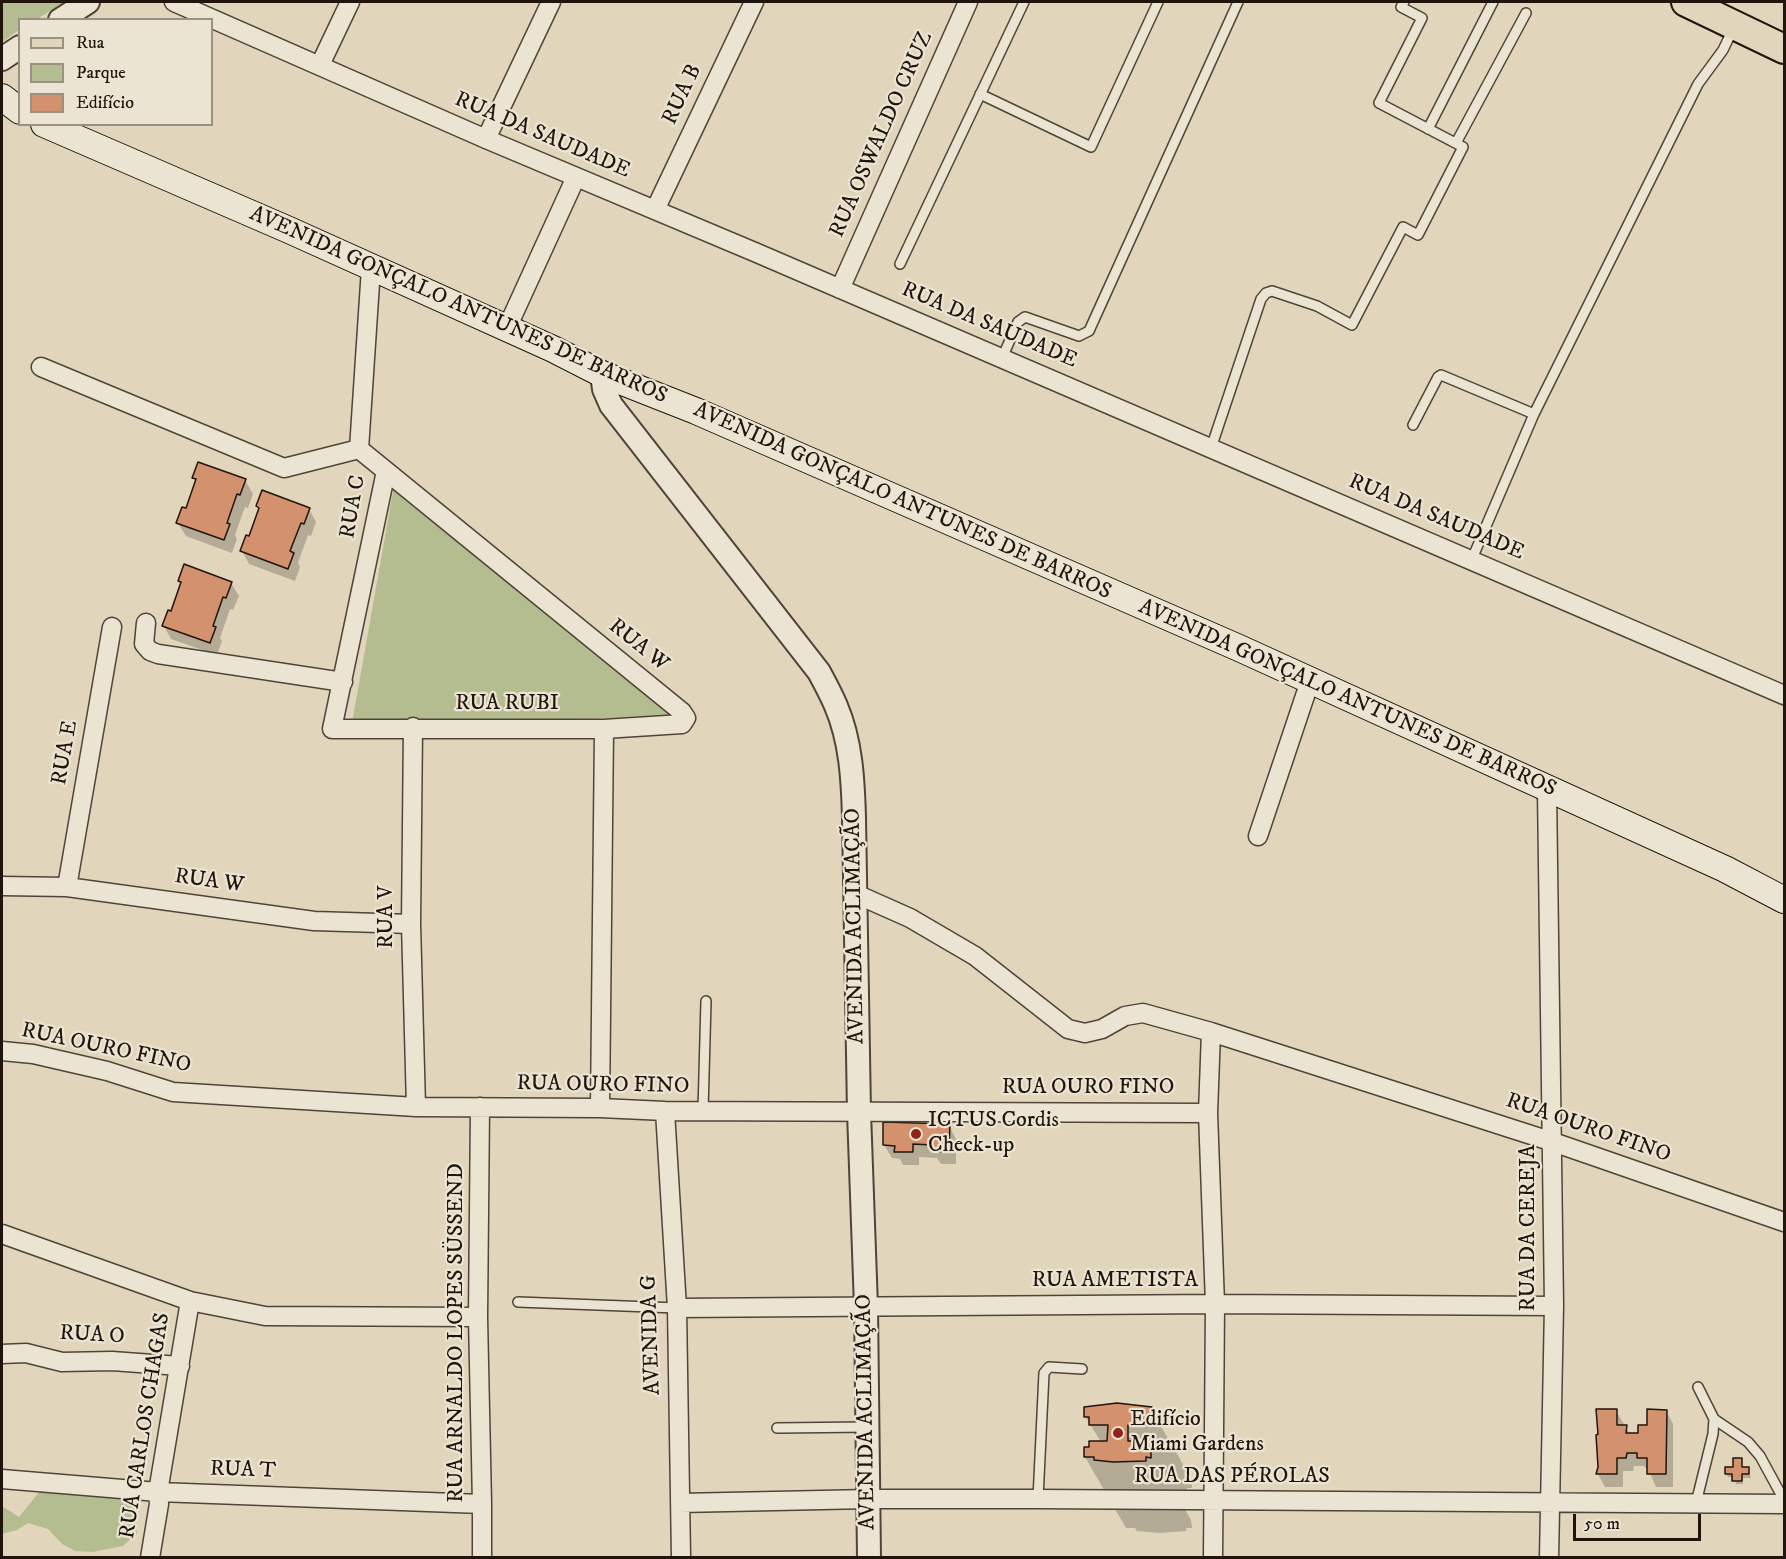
<!DOCTYPE html>
<meta charset="utf-8">
<style>
body{margin:0}
#map{position:relative;width:1786px;height:1559px;overflow:hidden;background:#e1d6bc;font-family:"IM FELL DW Pica",serif}
canvas{display:block}
.frame{position:absolute;inset:0;border:3px solid #20140c;pointer-events:none}
.legend{position:absolute;left:18px;top:18px;width:195px;height:108px;box-sizing:border-box;background:#ece4d3;border:2px solid #9a9183;margin:0;padding:8px 10px;list-style:none;font-size:18px;color:#20140c}
.legend li{display:flex;align-items:center;gap:12px;height:30px}
.legend b{width:30px;border:2px solid #9a9183}
.scale{position:absolute;left:1573px;top:1514px;width:128px;height:27px;box-sizing:border-box;border:3px solid #20140c;border-top:0;padding-left:8px;font-size:18px;line-height:21px;white-space:nowrap;color:#20140c;-webkit-text-stroke:4px #ece4d3;paint-order:stroke}
</style>
<div id="map">
<canvas width="1786" height="1559"></canvas>
<div class="frame"></div>
<ul class="legend">
<li><b style="height:8px;background:#e1d6bc"></b>Rua</li>
<li><b style="height:16px;background:#b4bd8f"></b>Parque</li>
<li><b style="height:16px;background:#d4916e"></b>Edifício</li>
</ul>
<div class="scale">50 m</div>
</div>
<script>
const g = document.querySelector('canvas').getContext('2d');
g.lineJoin = 'round';
function fill(path, color) { g.fillStyle = color; g.fill(path, 'evenodd'); }
function trace(path, color, width, dash) { g.strokeStyle = color; g.lineWidth = width; g.lineCap = dash ? 'butt' : 'round'; g.setLineDash(dash || []); g.stroke(path); }
function write(font, color, halo, rows, align = 'center') {
  g.font = font + ' "IM FELL DW Pica",serif'; g.lineWidth = 4.5; g.setLineDash([]); g.textBaseline = 'middle'; g.strokeStyle = halo; g.fillStyle = color; for (const [text, x, y, turn = 0] of rows) {
    g.save(); g.translate(x, y); g.rotate((+turn || 0) * Math.PI / 180); g.textAlign = isNaN(turn) ? turn : align; if (halo) g.strokeText(text, 0, 0); g.fillText(text, 0, 0); g.restore();
  }
}
const green = new Path2D(`
 M2,2h63l-28,17 -17,1 -1,10 -17,12z
 M394,486l285,231 -327,6z
 M44,1486l81,7 10,12 2,28 -14,13 -30,6 -18,-1 -13,-7 -14,-15 -20,-6 -11,7 -15,4v-28l17,11z`);
const shadow = new Path2D(`
 M194,478l51,2 8,14 -5,14 -3,-1 -10,28 2,4 -5,14 -46,-17 -8,-13 8,-13 10,-28z
 M258,506l51,3 7,13 -5,14 -3,-1 -10,28 2,4 -5,14 -46,-17 -7,-13 8,-13 10,-28z
 M180,581l51,2 8,13 -6,14 -3,-1 -10,29 2,3 -5,14 -46,-16 -7,-13 8,-13 10,-29z
 M949,1126l7,13v25h-15l-4,-6 -18,-1v8h-16l-3,-6 -8,-1 -8,-13z
 M1151,1409l41,71v8h-5l-1,8h-9l14,24 1,8h-6v3l-26,2 -23,-2 -2,-3h-9l-41,-71 16,-15 -16,-26z
 M1616,1411l14,23 9,1 27,-24 7,13v63h-17l-7,-16 -5,-5h-10l-1,5h-10v16h-18l-7,-13z
 M1741,1459l2,10h5l3,9h-8v6h-7l-2,-7h-6l-2,-4 8,-4z`);
const building = new Path2D(`
 M198,462l48,17 -6,16 -3,-1 -10,29 3,1 -6,16 -48,-17 6,-16 4,1 10,-29 -4,-1z
 M262,490l48,18 -6,16 -3,-1 -11,28 4,2 -6,16 -48,-18 6,-16 3,1 10,-28 -3,-2z
 M184,564l48,18 -6,16 -3,-1 -10,29 3,1 -6,16 -48,-17 6,-16 3,1 10,-29 -3,-1z
 M883,1122l67,2 -1,28 -17,-1v-6l-19,-1v8h-19l1,-6 -12,-1z
 M1117,1403l35,4 -1,11h-5v7h-18v16h18v7h5v10l-5,-1v4l-33,1 -19,-2v-3h-10v-10h5v-6h18l1,-16h-19v-8h-5v-10z
 M1596,1409h21v16h10l-1,8h12v-8h9v-16l20,1 -1,64h-19v-16h-10v-5h-10l-1,5h-9v16h-21l2,-7 -2,-32 2,-1z
 M1733,1458h9v9h7v7h-7v7h-10v-7h-7v-7h8z`);
const service = new Path2D(`
 M980,94l111,53 67,-145
 M1428,129l65,-127
 M1456,143l70,-130
 M900,264l124,-262
 M1002,358l16,-36 7,-5 54,19 10,-5 149,-329
 M1413,425l25,-48 3,-2 93,39
 M1211,448l50,-149 5,-6 6,-2 45,15 35,19 51,-98 15,8 45,-88 -84,-44 43,-85 -21,-11 3,-5
 M1472,559l62,-145 164,-330 25,-34 11,-23
 M703,1111l3,-110
 M518,1302l159,6
 M1714,1419l34,23 12,14 24,44
 M777,1428l91,-1
 M1038,1499l6,-126 5,-6 33,2
 M1696,1503l17,-69 1,-15 -16,-32`);
const minor = new Path2D(`
 M174,2l312,137 271,114 1027,442
 M320,65l30,-63
 M486,139l65,-137
 M655,210l99,-208
 M371,268l-12,181 323,263 4,6 -4,6 -78,5h-272l54,-258
 M840,289l128,-287
 M507,328l69,-151
 M41,367l243,101 75,-19
 M146,623l-2,21 6,7 8,3 185,28
 M413,727l-2,197 5,183
 M1547,790l7,516 -5,252
 M1258,836l52,-155
 M2,886l65,1 247,34 97,3
 M67,887l45,-260
 M856,894l54,24 65,38 93,73 17,4 17,-4 23,-13 18,-3 68,19 342,110 231,80
 M1211,1032l-3,81 7,191 -2,254
 M2,1051l31,3 74,17 66,21 243,15 184,1 65,3 543,2
 M480,1107l-2,210 4,187v54
 M600,1108l4,-379
 M665,1111l12,197 4,250
 M2,1234l188,67 75,15 213,1
 M677,1308l538,-4 339,2
 M2,1354l24,-1 36,9 50,-1 68,5
 M2,1479l156,13 324,12
 M680,1503l189,-4h169l746,5
 M150,1558l9,-54 -1,-12 32,-191`);
const tertiary = new Path2D(`
 M60,20l28,-18
 M2,59l18,-12
 M602,374l2,15 7,16 208,267c6,11 12,22 17,34 15,35 17,74 18,112l5,294 7,195 3,251`);
const secondary = new Path2D(`
 M2,97l18,14
 M44,124l245,106 264,119 49,25 94,37 543,237 486,221 59,31`);
const primary = new Path2D(`
 M1686,2l98,47`);
const markers = [
 [916,1134,6,"#8f2418"],
 [1118,1433,6,"#8f2418"]
];
const streetNames = [
 ["RUA B",683,95,-65],
 ["RUA OSWALDO CRUZ",882,135,-66],
 ["RUA DA SAUDADE",542,136,23],
 ["AVENIDA GONÇALO ANTUNES DE BARROS",458,306,24],
 ["RUA DA SAUDADE",989,326,23],
 ["AVENIDA GONÇALO ANTUNES DE BARROS",902,502,24],
 ["RUA C",354,507,-80],
 ["RUA DA SAUDADE",1436,518,23],
 ["RUA W",638,646,39],
 ["AVENIDA GONÇALO ANTUNES DE BARROS",1347,699,24],
 ["RUA RUBI",507,704],
 ["RUA E",66,753,-80],
 ["RUA W",209,882,8],
 ["RUA V",387,917,-90],
 ["AVENIDA ACLIMAÇÃO",856,926,-91],
 ["RUA OURO FINO",106,1049,12],
 ["RUA OURO FINO",603,1086,1],
 ["RUA OURO FINO",1088,1088],
 ["RUA OURO FINO",1588,1129,19],
 ["RUA DA CEREJA",1529,1228,-90],
 ["RUA AMETISTA",1115,1281],
 ["RUA ARNALDO LOPES SÜSSEND",457,1333,-90],
 ["AVENIDA G",652,1335,-92],
 ["RUA O",92,1336,3],
 ["AVENIDA ACLIMAÇÃO",867,1412,-91],
 ["RUA CARLOS CHAGAS",146,1426,-81],
 ["RUA T",243,1471,2],
 ["RUA DAS PÉROLAS",1232,1477]
];
const poiNames = [
 ["ICTUS Cordis",928,1121],
 ["Check-up",928,1146],
 ["Edifício",1130,1420],
 ["Miami Gardens",1130,1445]
];
fill(green, '#b4bd8f');
fill(shadow, '#0003');
fill(building, '#d4916e');
trace(building, '#20140c', 1.5);
trace(service, '#504438', 12);
trace(minor, '#504438', 21);
trace(tertiary, '#504438', 26);
trace(secondary, '#20140c', 28);
trace(primary, '#20140c', 32);
trace(service, '#ece4d3', 9);
trace(minor, '#ece4d3', 18);
trace(tertiary, '#ece4d3', 22);
trace(secondary, '#ece4d3', 26);
trace(primary, '#e1d6bc', 28);
for (const [x, y, r, color] of markers) { const dot = new Path2D(); dot.arc(x, y, r, 0, 2 * Math.PI); g.fillStyle = color; g.fill(dot); trace(dot, '#ece4d3', 2); }
write('22px', '#20140c', '#ece4d3', streetNames);
write('22px', '#20140c', '#ece4d3', poiNames, 'left');
</script>
